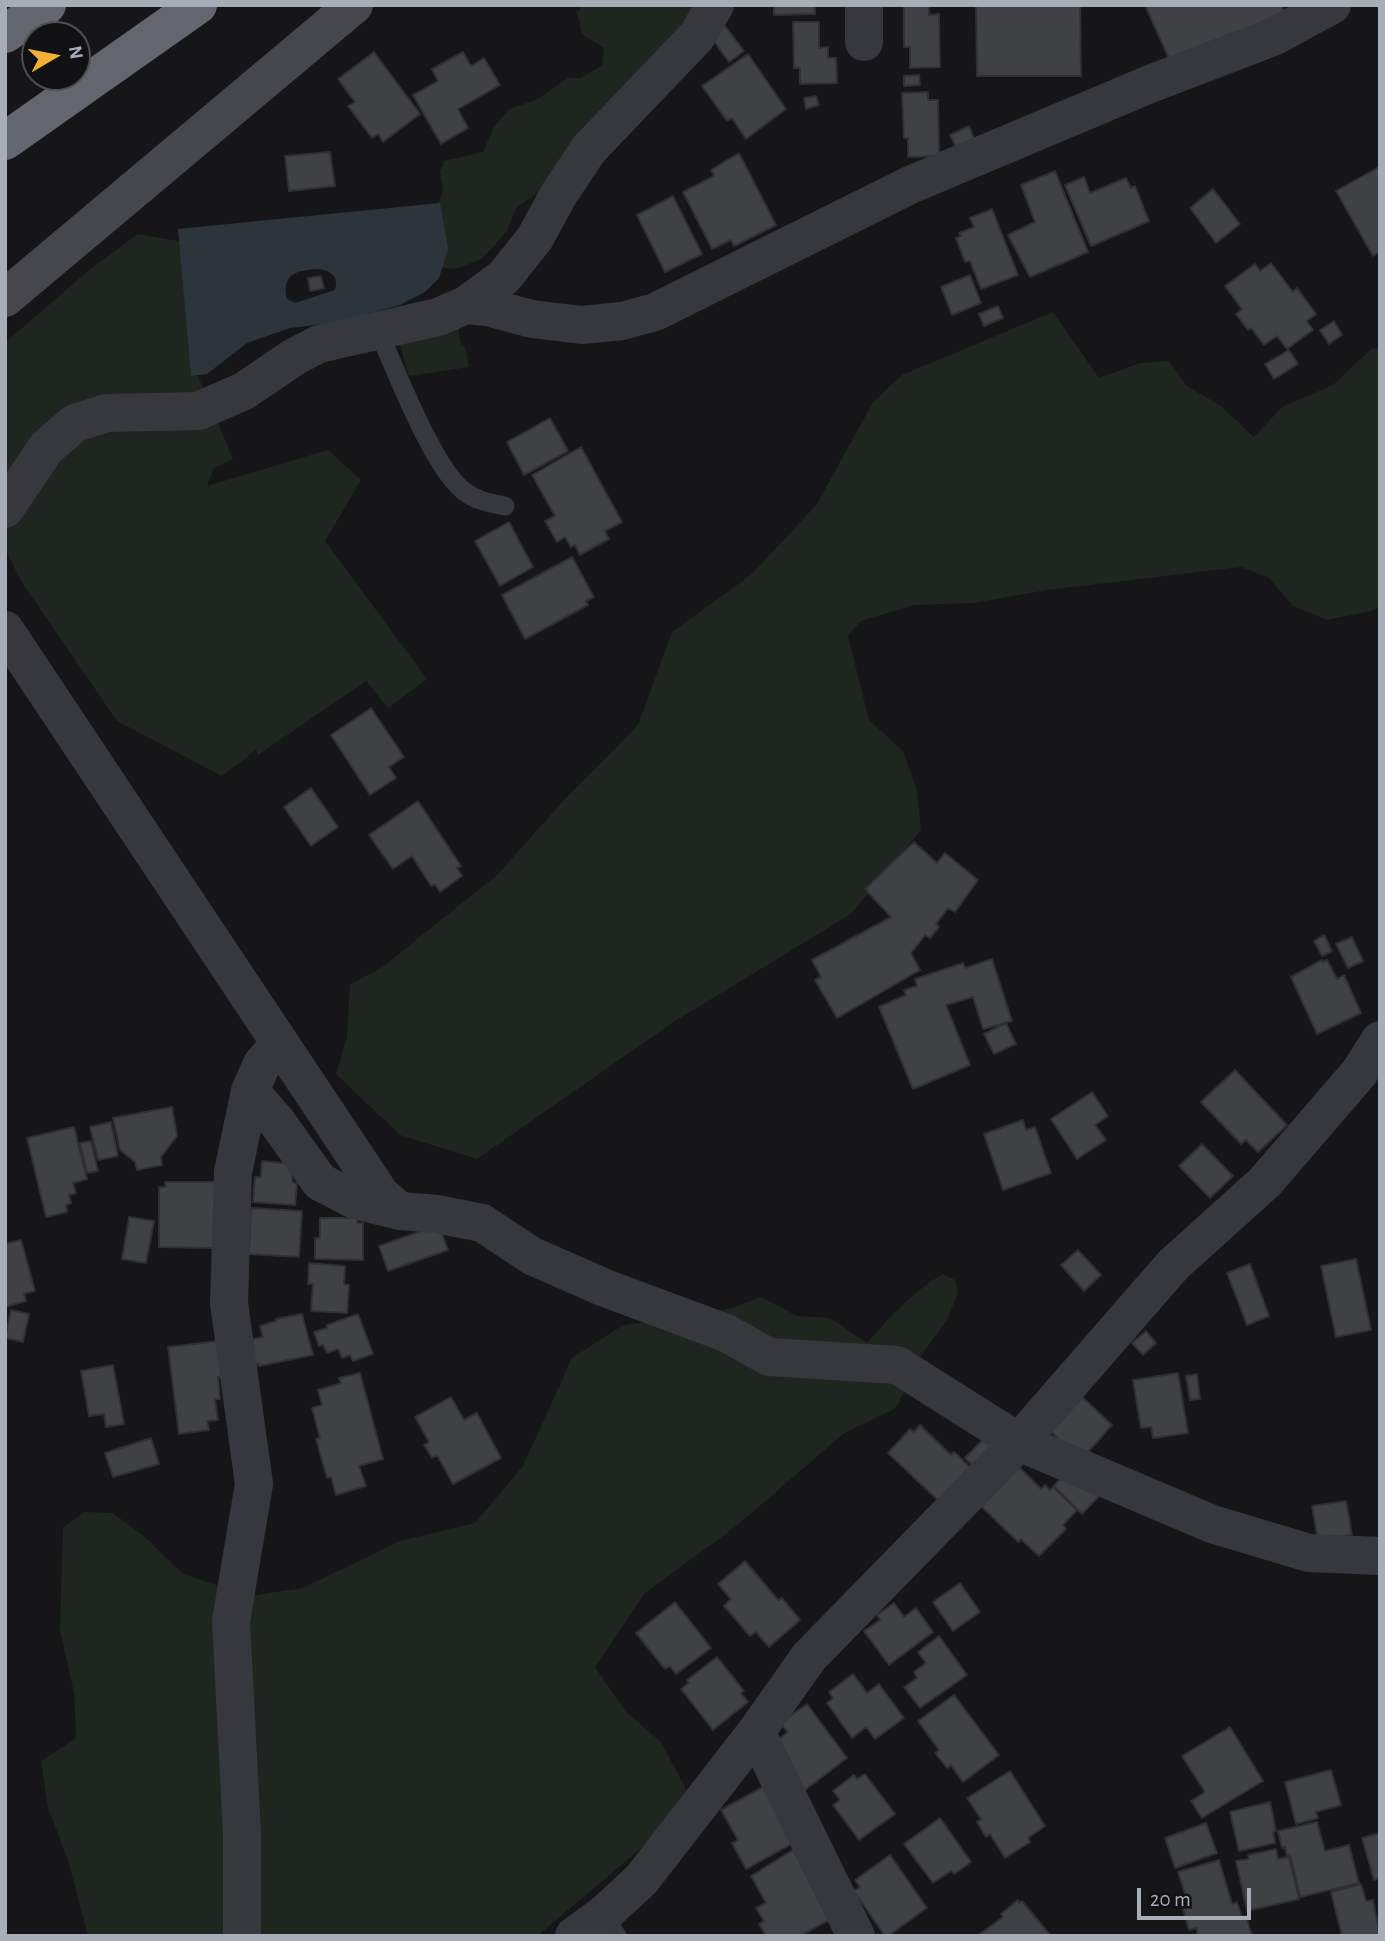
<!DOCTYPE html>
<style>
body{margin:0}
#map{position:relative;width:1385px;height:1941px;overflow:hidden;background:#161618;font-family:"Alegreya Sans",sans-serif}
canvas{display:block}
.frame{position:absolute;inset:0;border:7px solid #a8adb8;pointer-events:none}
.north{position:absolute;left:21px;top:21px;width:70px;height:70px;box-sizing:border-box;background:#111113;border:2px solid #4d4f55;border-radius:50%;rotate:80deg;font-size:19px;font-weight:700;line-height:28px;text-align:center;color:#a8adb8}
.north::after{content:'';display:block;margin:auto;width:24px;height:32px;background:#f2b134;clip-path:polygon(50% 0,100% 100%,50% 72%,0 100%)}
.scale{position:absolute;left:1137px;top:1888px;width:114px;height:32px;box-sizing:border-box;border:4px solid #a8adb8;border-top:0;padding-left:9px;font-size:21px;line-height:24px;white-space:nowrap;color:#a8adb8;-webkit-text-stroke:5px #111113;paint-order:stroke}
</style>
<div id="map">
<canvas width="1385" height="1941"></canvas>
<div class="frame"></div>
<div class="north">N</div>
<div class="scale">20 m</div>
</div>
<script>
const g = document.querySelector('canvas').getContext('2d');
g.lineJoin = 'round';
function fill(path, color) { g.fillStyle = color; g.fill(path, 'evenodd'); }
function trace(path, color, width, dash) { g.strokeStyle = color; g.lineWidth = width; g.lineCap = dash ? 'butt' : 'round'; g.setLineDash(dash || []); g.stroke(path); }
const green = new Path2D(`
 M584,5h114l-148,179 -34,24 -9,23 -13,15 -13,13 -25,10 -26,-3 4,-52 9,-22 -3,-20 4,-11 39,-9 11,-25 15,-18 27,-9 32,-22h13l21,-13 2,-17 -22,-14 -5,-22z
 M138,234l57,10 -3,118 41,97 -20,10 -6,17 121,-36 33,30 -36,61 102,138 -39,29 -22,-27 -108,74 -2,-5 -34,26 -105,-55 -96,-140 -16,-32v-206l84,-73z
 M1053,312l46,66 41,-15 29,-2 18,25 34,20 33,31 28,-30 51,-22 38,-36 9,-1v258l-9,5 -44,9 -34,-14 -24,-28 -28,-11 -194,23 -73,13 -60,2 -53,16 -13,15 21,84 34,31 14,39 4,40 -70,84 -179,109 -195,136 -77,-24 -64,-61 11,-37 3,-52 34,-19 114,-92 68,-76 72,-73 34,-93 80,-58 65,-70 56,-102 29,-27z
 M457,320l4,26h4l4,21 -60,9 -11,-36z
 M943,1274l12,6 3,13 -11,27 -24,33 -27,55 -53,26 -108,93 -90,66 -50,74 31,45 35,30 25,47 -11,25 -37,37 -101,85h-449l-20,-76 -20,-52 -7,-47 35,-23 -2,-45 -14,-63 3,-103 22,-15 28,1 33,25 37,36 67,22 53,-8 97,-47 75,-18 48,-57 49,-108 51,-33 109,-17 29,-11 36,19 33,2 37,25c24,-27 45,-51 76,-69z`);
const water = new Path2D(`
 M440,203l8,46 -9,29 -14,14 -25,13 -68,18 -42,5 -43,15 -40,31 -16,2 -13,-147zM319,269c13,2 20,8 16,21l-40,13 -8,-4c-6,-25 10,-29 32,-30z`);
const building = new Path2D(`
 M774,5h41v9l-41,1z
 M904,5h25v10l10,-1 1,53 -30,1v-21h-6z
 M976,5h104l1,71h-104z
 M1145,5h136l3,7 -113,51z
 M793,22h26v26l9,-1v11h8l1,25 -37,1v-16h-6z
 M725,26l19,25 -15,11 -19,-26z
 M374,52l46,62 -37,28 -5,-8 -6,4 -24,-32 7,-4 -17,-23z
 M463,52l8,14 13,-8 16,27 -42,24 10,19 -27,16 -28,-49 25,-14 -6,-12z
 M748,54l38,55 -40,30 -14,-21 -5,3 -25,-35z
 M919,75l1,10 -16,1v-10z
 M928,92v8h10l1,56 -31,1v-19h-4l-2,-45z
 M816,96l3,9 -13,4 -2,-11z
 M969,126l6,15 -18,8 -7,-14z
 M330,152l5,34 -46,5 -4,-35z
 M739,153l37,72 -42,21 -3,-6 -19,9 -29,-57 31,-16 -3,-6z
 M1379,167l1,85 -7,4 -37,-65z
 M1055,171l33,81 -58,25 -22,-42 27,-13 -14,-37z
 M1084,177l6,16 36,-15 5,10 4,-2 14,35 -58,25 -26,-61z
 M1213,189l27,35 -24,19 -26,-35z
 M673,196l29,58 -37,18 -28,-57z
 M992,209l26,66 -37,14 -11,-28 -5,1 -9,-24 5,-2 -2,-3 15,-6 -4,-9z
 M1271,263l22,29 4,-4 19,26 -9,7 6,9 -26,19 -10,-13 -13,9 -13,-17 -3,2 -12,-16 6,-5 -17,-23 30,-22 5,7z
 M970,275l11,28 -29,12 -11,-28z
 M321,276l3,12 -14,3 -2,-13z
 M998,306l5,12 -19,8 -5,-12z
 M1334,321l8,14 -13,9 -9,-14z
 M1289,350l9,14 -24,15 -9,-15z
 M550,418l18,33 -44,24 -17,-33z
 M581,447l41,75 -17,9 4,8 -29,16 -5,-10 -4,2 -6,-10 -8,5 -12,-21 10,-5 -23,-41z
 M509,522l24,45 -33,19 -25,-45z
 M572,557l22,40 -8,4 2,4 -63,34 -23,-44z
 M371,708l33,49 -15,10 7,11 -26,17 -39,-60z
 M311,788l27,39 -27,19 -27,-39z
 M418,801l43,65 -4,2 5,8 -22,16 -5,-8 -4,2 -19,-30 -19,13 -24,-34z
 M914,842l23,21 8,-10 33,27 -23,32 -7,-4 -12,16 3,3 -9,11 -5,-3 -14,18 9,17 -83,48 -22,-38 6,-3 -9,-17 79,-43 -26,-28z
 M1324,935l8,16 -10,5 -8,-15z
 M1352,937l11,24 -15,7 -12,-24z
 M992,959l20,62 -29,8 -10,-32 -27,8 24,60 -57,24 -34,-82 27,-12 -2,-5 13,-4 -2,-7 48,-16 2,5z
 M1322,960l1,2 4,-2 10,19 7,-4 17,38 -44,21 -26,-57z
 M1006,1023l10,21 -22,10 -10,-20z
 M1235,1070l52,55 -29,27 -12,-12 -5,4 -40,-42z
 M1092,1092l16,24 -13,9 11,15 -29,19 -26,-40z
 M172,1107l5,29 -16,21 1,8 -25,5 -2,-8 -15,-12 -7,-32z
 M1023,1120l3,10 9,-3 16,46 -48,17 -19,-56z
 M111,1122l7,34 -20,4 -8,-33z
 M74,1127l13,52 -14,4 3,10 -7,2 2,8 -5,2 1,7 -21,5 -19,-79z
 M91,1141l7,30 -11,2 -7,-30z
 M1202,1144l31,32 -23,22 -31,-32z
 M262,1161l31,3 -1,18 5,1 -2,22 -42,-3 2,-25h6z
 M165,1182h50l-1,66 -55,-1v-60h7z
 M251,1208l51,3 -3,46 -50,-3z
 M129,1217l25,4 -8,42 -24,-4z
 M320,1218h37v5h6v37l-48,-1v-21h5z
 M433,1227l8,4 7,19 -60,21 -9,-25z
 M21,1240l14,51 -11,3 2,7 -21,6v-63z
 M1078,1250l23,25 -17,16 -23,-26z
 M1356,1259l15,71 -35,7 -15,-71z
 M309,1263l36,3 -1,18 5,1 -2,28 -36,-2 2,-27h-5z
 M1250,1264l19,52 -22,9 -20,-52z
 M11,1310l18,4 -6,28 -18,-4z
 M302,1314l11,41 -54,11v-2l-8,1 2,-26 10,-2 -3,-11 16,-5v-2z
 M358,1314l15,40 -20,7 -3,-6 -8,3 -4,-9 -11,4 -4,-8 -4,1 -5,-14 13,-4v-3z
 M1146,1331l10,12 -13,12 -11,-12z
 M219,1341l5,36h-6l2,22h-5l3,21 -11,1 2,9 -30,4 -11,-87z
 M113,1365l11,59 -18,3 -2,-13 -15,2 -8,-45z
 M360,1373l23,86 -24,7 7,20 -30,9 -5,-18 -4,1 -11,-39 4,-1 -8,-30 10,-3 -4,-15 23,-7 -2,-5z
 M1178,1373l10,60 -35,5 -2,-11 -10,1 -8,-48z
 M1197,1374l3,25 -10,1 -4,-24z
 M451,1397l13,23 13,-7 24,45 -48,26 -16,-29 -5,3 -8,-13 5,-3 -14,-25z
 M1082,1397l30,28 -30,34 -31,-27z
 M920,1425l31,30 3,-3 19,18 -32,33 -53,-50 22,-24 4,3z
 M986,1436l13,13 -20,22 -14,-13z
 M151,1438l8,26 -46,13 -8,-24z
 M1019,1467l22,22 4,-4 5,5 3,-3 24,23 -14,15 3,4 -27,27 -18,-17 -3,3 -37,-36z
 M1061,1478l38,18 -17,18 -28,-28z
 M1346,1501l6,34 -34,6 -6,-35z
 M745,1561l33,39 4,-2 18,22 -31,27 -13,-15 -6,4 -26,-30 7,-7 -13,-15z
 M960,1583l20,29 -27,19 -20,-29z
 M675,1602l36,46 -35,26 -6,-8 -5,3 -29,-36z
 M894,1603l10,14 12,-9 17,24 -44,33 -25,-34 16,-11 -3,-5z
 M939,1636l28,39 -47,33 -16,-21 13,-9 -3,-6 12,-9 -8,-11z
 M717,1657l27,34 -3,2 7,9 -35,28 -32,-41 8,-6 -2,-3z
 M853,1674l14,19 12,-9 25,34 -29,21 -9,-12 -14,11 -25,-35 6,-5 -4,-6z
 M954,1695l45,60 -36,27 -12,-17 -4,3 -12,-15 4,-3 -21,-29z
 M807,1704l40,54 -46,35 -27,-50 14,-11 -8,-9z
 M1230,1727l33,54 -61,37 -11,-17 14,-9 -23,-36z
 M1331,1770l10,35 -25,7 2,6 -22,6 -11,-42z
 M1010,1771l35,55 -17,12 2,4 -25,16 -15,-24 -4,3 -9,-15 4,-3 -14,-21z
 M865,1774l30,40 -36,26 -26,-35 7,-5 -7,-9 21,-16 3,4z
 M763,1787l30,56 -47,26 -14,-26 6,-3 -17,-30z
 M1270,1802l6,29 -3,1 2,11 -36,8 -9,-39z
 M940,1818l31,44 -17,12 -3,-3 -18,12 -29,-39z
 M1317,1822l8,29 24,-6 10,38 -59,14 -10,-43 -3,2 -2,-9 -3,1 -4,-17z
 M1206,1823l11,30 -42,15 -10,-30z
 M1380,1833v45l-6,2 -12,-42z
 M1276,1849l2,10 11,-2 10,42 -52,12 -11,-50 13,-2 -1,-4z
 M793,1850l38,69 -31,17h-34l-7,-12 5,-3 -8,-13 10,-5 -15,-27z
 M890,1855l37,53 -39,28h-3l-31,-45 6,-4 -5,-7z
 M1219,1860l13,44 5,-2 5,15 4,-1 6,20h-55v-8l-8,2 -7,-25 6,-2 -10,-31z
 M1361,1884l5,17 7,-1 7,36h-38l-11,-44z
 M1018,1900l1,3 3,-2 28,34 -73,1 26,-19 -2,-3z`);
const lane = new Path2D(`
 M378,331c18,38 55,138 87,161 12,9 25,11 40,14
 M603,1915l14,21`);
const street = new Path2D(`
 M864,5v37
 M466,305l38,-28 31,-39 24,-44 30,-45 108,-113 18,-31
 M5,509l41,-61 29,-25 32,-10 91,-2 46,-20 50,-34 25,-13 119,-27 28,-12 21,2 45,12 50,6 40,-4 33,-9 255,-127 240,-101 123,-47 59,-32
 M5,630l376,565 19,16
 M250,1091l27,31 43,60 35,18 45,11 37,3 45,9 50,33 73,32 121,45 43,24 128,8 122,77 193,82 97,29 71,3
 M756,1732l100,204
 M242,1936v-102l-11,-213 23,-137 -25,-181 4,-131 17,-81 12,-27 18,-21
 M574,1936l29,-21 38,-35 115,-148 53,-75 210,-215 154,-177 92,-83 94,-109 21,-33`);
const secondary = new Path2D(`
 M5,298l349,-293`);
const highway = new Path2D(`
 M5,34l42,-29
 M5,141l193,-136`);
fill(green, '#1e261f');
fill(water, '#2c353c');
fill(building, '#404145');
trace(building, '#303034', 2);
trace(lane, '#37383d', 19);
trace(street, '#37383d', 38);
trace(secondary, '#45474d', 38);
trace(highway, '#63666e', 38);
</script>
